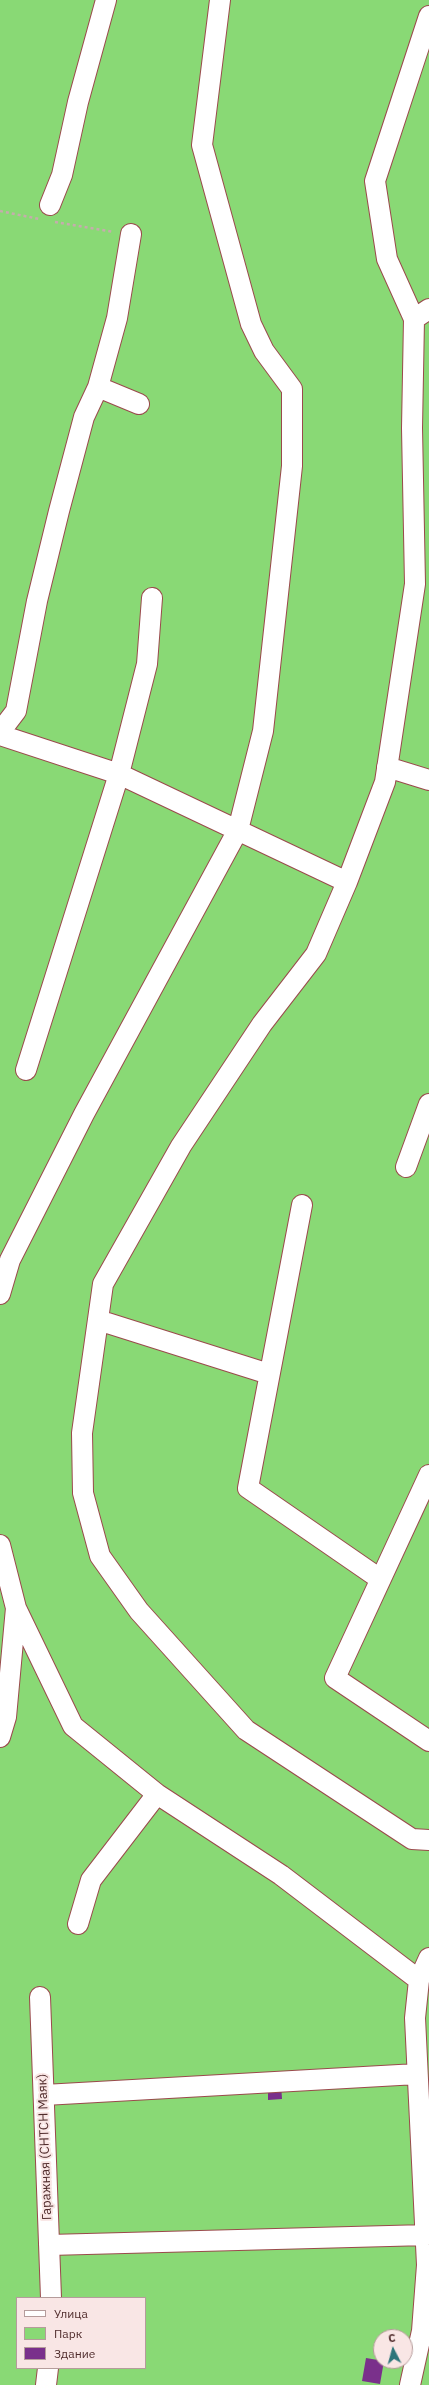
<!DOCTYPE html>
<meta charset="utf-8">
<style>
body{margin:0}
#map{position:relative;width:429px;height:2385px;overflow:hidden;background:#f9e6e5;font-family:"IBM Plex Sans",sans-serif}
canvas{display:block}
.legend{position:absolute;left:16px;top:2297px;width:130px;height:72px;box-sizing:border-box;background:#f9e6e5;border:1px solid #b59c9b;margin:0;padding:5px 7px;list-style:none;font-size:12px;color:#502c2c}
.legend li{display:flex;align-items:center;gap:8px;height:20px}
.legend b{width:20px;border:1px solid #b59c9b}
.north{position:absolute;left:373px;top:2329px;width:40px;height:40px;box-sizing:border-box;background:#f9e6e5;border:1px solid #b59c9b;border-radius:50%;rotate:354deg;font-size:11px;font-weight:700;line-height:16px;text-align:center;color:#502c2c}
.north::after{content:'';display:block;margin:auto;width:14px;height:18px;background:#2d767a;clip-path:polygon(50% 0,100% 100%,50% 72%,0 100%)}
</style>
<div id="map">
<canvas width="429" height="2385"></canvas>
<ul class="legend">
<li><b style="height:5px;background:#fff"></b>Улица</li>
<li><b style="height:11px;background:#89d975"></b>Парк</li>
<li><b style="height:11px;background:#7a308b"></b>Здание</li>
</ul>
<div class="north">С</div>
</div>
<script>
const g = document.querySelector('canvas').getContext('2d');
g.lineJoin = 'round';
function fill(path, color) { g.fillStyle = color; g.fill(path, 'evenodd'); }
function trace(path, color, width, dash) { g.strokeStyle = color; g.lineWidth = width; g.lineCap = dash ? 'butt' : 'round'; g.setLineDash(dash || []); g.stroke(path); }
function write(font, color, halo, rows, align = 'center') {
  g.font = font + ' "IBM Plex Sans",sans-serif'; g.lineWidth = 4; g.setLineDash([]); g.textBaseline = 'middle'; g.strokeStyle = halo; g.fillStyle = color; for (const [text, x, y, turn = 0] of rows) {
    g.save(); g.translate(x, y); g.rotate((+turn || 0) * Math.PI / 180); g.textAlign = isNaN(turn) ? turn : align; if (halo) g.strokeText(text, 0, 0); g.fillText(text, 0, 0); g.restore();
  }
}
const green = new Path2D(`
 M0,0h429v2385h-429zM17,2298h128v70h-128zM381,2337h24v24h-24z`);
const building = new Path2D(`
 M268,2083h13l1,16 -14,1z
 M366,2358l18,3 -4,23 -18,-3z`);
const path = new Path2D(`
 M0,211l39,8
 M55,222l59,10`);
const minor = new Path2D(`
 M50,205l12,-30 16,-73 28,-102
 M429,309l-15,10 -2,109 3,156 -30,198 -38,100 -31,72 -54,70 -81,122 -78,138 -21,149 1,60 17,63 39,55 107,119 166,109 17,1
 M414,319l-27,-60 -12,-78 54,-165
 M98,387l41,17
 M0,732l16,-21 21,-110 22,-90 25,-94 14,-30 19,-69 14,-84
 M0,735l119,39 228,108
 M387,767l42,13
 M26,1070l93,-296 28,-110 5,-66
 M406,1167l23,-63
 M302,1205l-54,283 132,91
 M0,1294l10,-34 74,-146 154,-284 25,-99 29,-265v-77l-28,-38 -13,-27 -49,-179 18,-145
 M98,1320l171,54
 M429,1475l-94,203 94,63
 M0,1545l16,63 57,118 84,68 124,81 138,105
 M0,1737l6,-20 10,-109
 M78,1924l13,-44 66,-86
 M40,1997l11,301
 M44,2095l373,-21
 M49,2245l378,-10
 M46,2385l2,-17
 M410,2385l12,-54 5,-66 -12,-247 4,-38 10,-22`);
const streetNames = [
 ["Гаражная (СНТСН Маяк)",45,2147,-92]
];
fill(green, '#89d975');
fill(building, '#7a308b');
trace(minor, '#9a4a4c', 22);
trace(path, '#c5adac', 2.5, [3, 3]);
trace(minor, '#fff', 20);
write('13px', '#502c2c', '#f9e6e5', streetNames);
</script>
